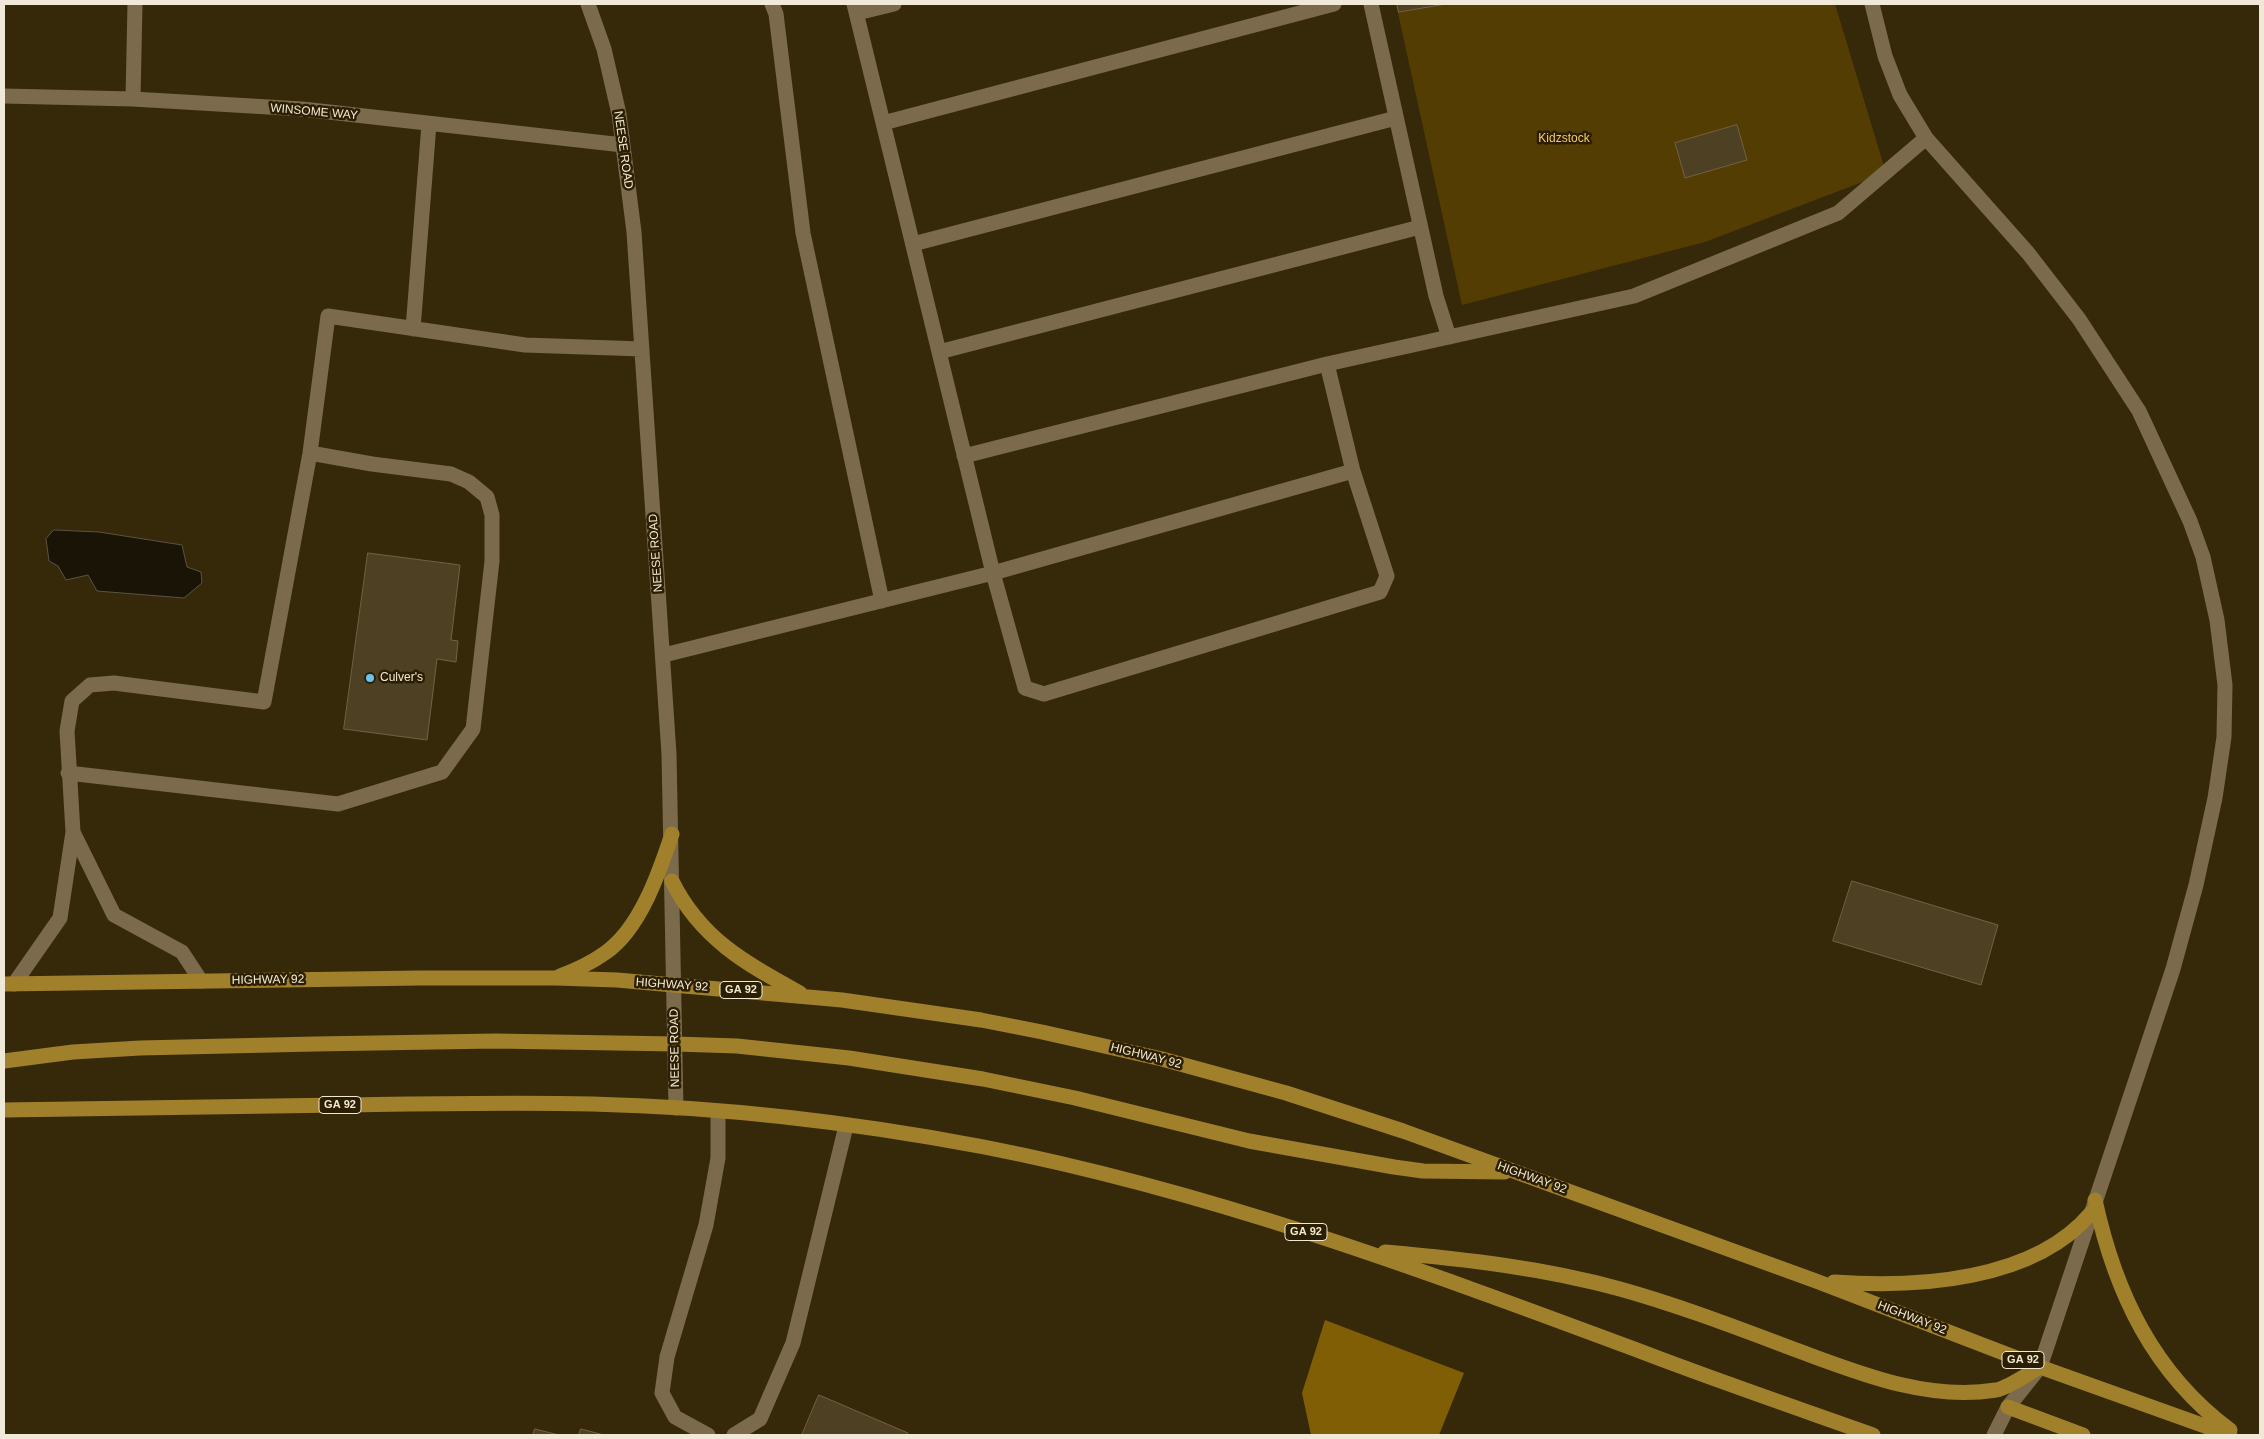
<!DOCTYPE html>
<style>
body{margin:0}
#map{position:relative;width:2264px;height:1439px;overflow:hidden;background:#362909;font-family:Arial,sans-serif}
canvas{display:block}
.frame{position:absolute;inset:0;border:5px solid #f1e9d8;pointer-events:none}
</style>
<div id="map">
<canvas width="2264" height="1439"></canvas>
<div class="frame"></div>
</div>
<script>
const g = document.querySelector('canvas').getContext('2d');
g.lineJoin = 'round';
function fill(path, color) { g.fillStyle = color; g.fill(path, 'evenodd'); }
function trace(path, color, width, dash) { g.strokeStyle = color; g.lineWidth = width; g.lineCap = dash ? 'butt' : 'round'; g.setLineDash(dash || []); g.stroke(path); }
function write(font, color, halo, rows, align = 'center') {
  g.font = font + ' Arial,sans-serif'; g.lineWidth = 5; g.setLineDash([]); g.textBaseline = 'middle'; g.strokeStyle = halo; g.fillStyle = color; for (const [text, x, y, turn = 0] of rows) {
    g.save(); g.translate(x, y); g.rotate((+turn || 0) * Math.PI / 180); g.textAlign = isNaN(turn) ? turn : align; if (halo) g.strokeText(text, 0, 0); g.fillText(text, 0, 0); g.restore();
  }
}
const green = new Path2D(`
 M1396,4h439l51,169 -181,69 -243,63z`);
const forest = new Path2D(`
 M1325,1320l139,53 -25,62h-128l-9,-42z`);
const water = new Path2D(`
 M54,530l45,2 83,13 5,22 14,5 1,11 -18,15 -87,-7 -9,-16 -22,5 -8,-14 -9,-5 -3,-22z`);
const building = new Path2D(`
 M1397,4h49l-47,8z
 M1737,125l10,35 -62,18 -10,-35z
 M368,553l92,12 -9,75 7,1 -2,21 -19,-3 -10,81 -83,-11z
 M1852,881l146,44 -17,60 -148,-44z
 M819,1395l89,38 -1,2h-105z
 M535,1429l24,6h-26z
 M581,1429l23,6h-25z`);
const minor = new Path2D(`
 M588,4l16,45 15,65 15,118 35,522 7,354
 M772,4l4,10 27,219 79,368
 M1371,4l65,292 13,41
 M1872,4l13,52 15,39 26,43 102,115 51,66 60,92 51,110 13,36 14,63 8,65 -1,52 -9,61 -19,87 -23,84 -133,398 -32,40 -14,28
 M857,13l37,-9
 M4,96l129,3 169,10 321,36
 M133,99l2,-95
 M883,123l451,-119
 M913,244l483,-126
 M413,329l16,-205
 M939,352l481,-125
 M1327,364l26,107 -360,102 32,115 19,6 336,-102 7,-16 -34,-105
 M964,456l363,-92 307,-68 204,-83 88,-75
 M664,655l329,-82 -139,-569
 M68,773l270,31 104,-32 31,-43 19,-168v-46l-5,-18 -18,-15 -18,-8 -79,-10 -62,-11
 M73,832l41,83 68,37 19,29
 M14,984l46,-66 13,-86 -6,-101 5,-30 18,-16 24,-2 150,19 46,-249 18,-137 197,29 117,4
 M708,1435l-33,-18 -13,-24 5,-36 39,-132 12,-67v-46
 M734,1435l26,-16 33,-76 53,-217`);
const major = new Path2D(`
 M672,881c28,57 74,83 128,112
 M560,976c16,-6 31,-13 45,-23 35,-24 54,-80 67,-119
 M4,984l416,-6h136l61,2 225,20 139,20 61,12 120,27 124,34 117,38 413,150 224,86 190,68
 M4,1061l69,-9 67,-4 175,-4 180,-3 181,3 61,2 112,12 134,21 92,19 174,43 145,26 29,4 82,1
 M4,1110c112,-2 225,-3 337,-5 84,-1 167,-3 251,-1 128,3 266,19 392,43 226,44 438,123 653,203 78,30 157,57 236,85
 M2095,1200c20,92 58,173 135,230
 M1385,1252c79,7 159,16 235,37 61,17 120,40 179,62 62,23 129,50 197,39 14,-3 31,-16 44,-23
 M1834,1282c83,6 200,-1 257,-69
 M2008,1407l75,28`);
const markers = [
 [370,678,5,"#6cc3f2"]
];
const shields = [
 [741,990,42],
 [340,1105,42],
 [1306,1232,42],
 [2023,1360,42]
];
const shieldNames = [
 ["GA 92",741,990],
 ["GA 92",340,1105],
 ["GA 92",1306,1232],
 ["GA 92",2023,1360]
];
const streetNames = [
 ["WINSOME WAY",314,112,5],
 ["NEESE ROAD",623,150,82],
 ["NEESE ROAD",656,553,-94],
 ["HIGHWAY 92",268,980,-1],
 ["HIGHWAY 92",672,985,4],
 ["NEESE ROAD",675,1048,-91],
 ["HIGHWAY 92",1146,1056,14],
 ["HIGHWAY 92",1532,1178,20],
 ["HIGHWAY 92",1912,1318,21]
];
const parkNames = [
 ["Kidzstock",1564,139]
];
const poiNames = [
 ["Culver's",380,678]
];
fill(green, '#533d03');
fill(forest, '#7f5e05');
fill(water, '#1a1407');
trace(water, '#5a5446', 1);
fill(building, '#4e4022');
trace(building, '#716243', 1);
trace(minor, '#7b6b4c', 15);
trace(major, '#a1802c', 15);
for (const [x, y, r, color] of markers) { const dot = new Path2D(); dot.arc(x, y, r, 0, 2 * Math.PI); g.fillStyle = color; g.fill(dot); trace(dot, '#2c1f01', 2); }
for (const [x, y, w] of shields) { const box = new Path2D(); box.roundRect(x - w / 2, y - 8.5, w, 17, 4); g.fillStyle = '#2c1f01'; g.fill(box); trace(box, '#f1e9d8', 1); }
write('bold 11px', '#f1e9d8', null, shieldNames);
write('12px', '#f1e9d8', '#2c1f01', streetNames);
write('12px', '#f6ca69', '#2c1f01', parkNames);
write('12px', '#f1e9d8', '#2c1f01', poiNames, 'left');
</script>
